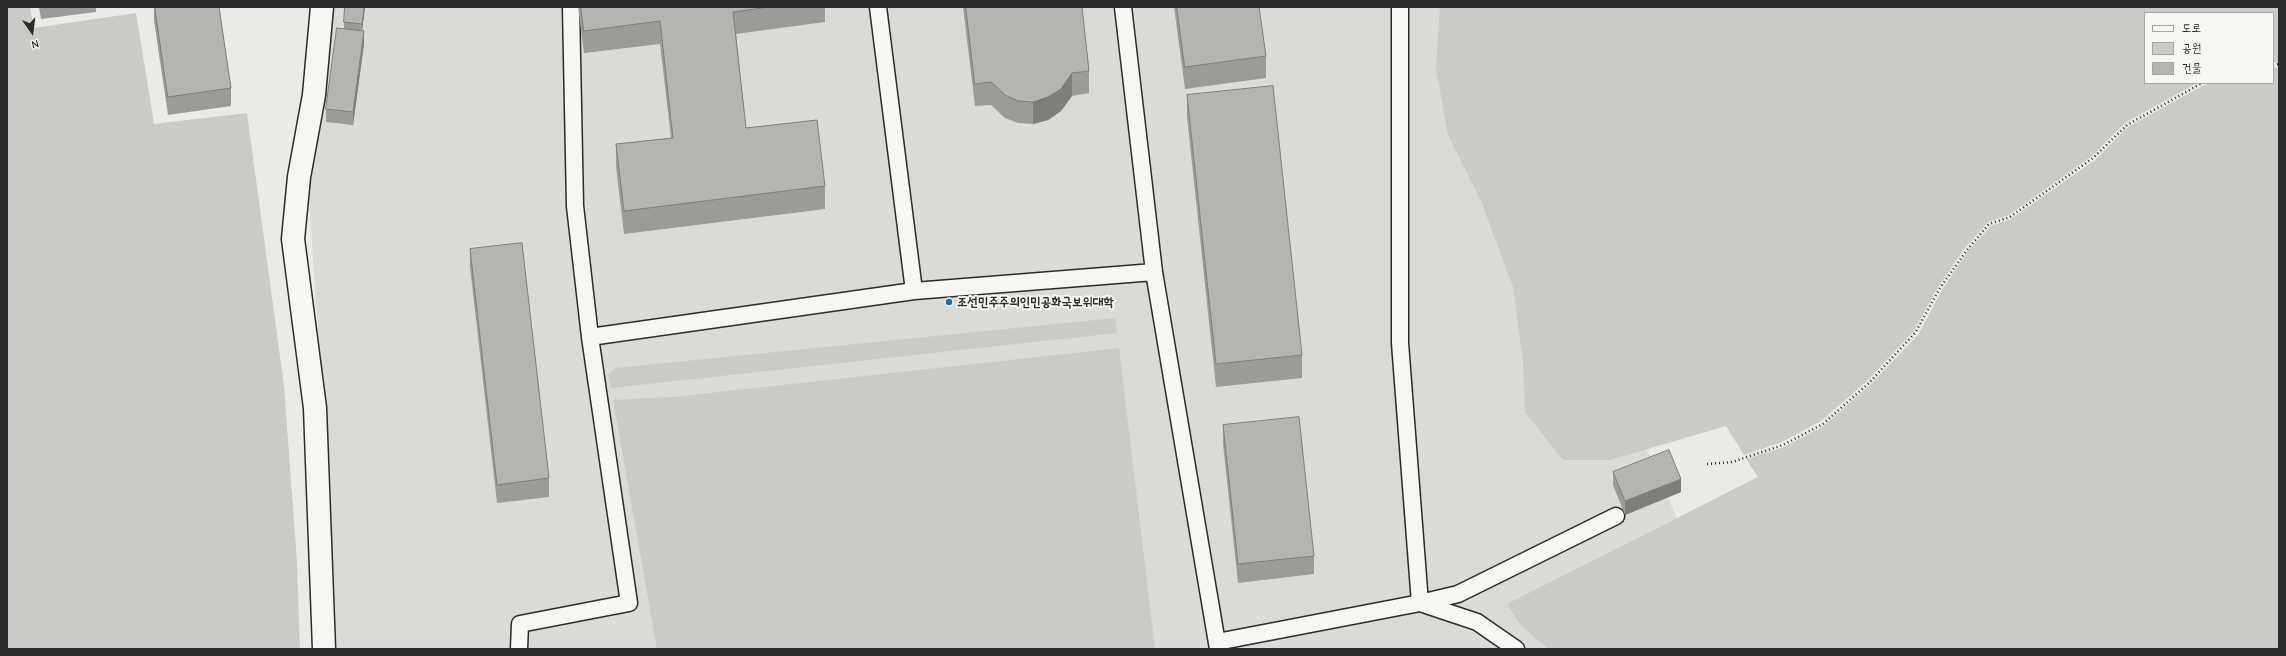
<!DOCTYPE html>
<meta charset="utf-8">
<style>
body{margin:0}
#map{position:relative;width:2286px;height:656px;overflow:hidden;background:#eaeae6;font-family:"Comic Neue","Poor Story",sans-serif}
canvas{display:block}
.frame{position:absolute;inset:0;border:8px solid #2b2b2b;pointer-events:none}
.legend{position:absolute;left:2144px;top:12px;width:130px;height:72px;box-sizing:border-box;background:#f6f6f2;border:1px solid #a5a5a2;margin:0;padding:5px 7px;list-style:none;font-size:12px;color:#2b2b2b}
.legend li{display:flex;align-items:center;gap:8px;height:20px}
.legend b{width:20px;border:1px solid #a5a5a2}
.north{position:absolute;left:12px;top:12px;width:40px;height:40px;-webkit-text-stroke:3px #f6f6f2;paint-order:stroke;rotate:166deg;font-size:11px;font-weight:700;line-height:16px;text-align:center;color:#2b2b2b}
.north::after{content:'';display:block;margin:auto;width:14px;height:18px;background:#2b2b2b;clip-path:polygon(50% 0,100% 100%,50% 72%,0 100%)}
</style>
<div id="map">
<canvas width="2286" height="656"></canvas>
<div class="frame"></div>
<ul class="legend">
<li><b style="height:5px;background:#f6f6f2"></b>도로</li>
<li><b style="height:11px;background:#cacac7"></b>공원</li>
<li><b style="height:11px;background:#b4b4b1"></b>건물</li>
</ul>
<div class="north">N</div>
</div>
<script>
const g = document.querySelector('canvas').getContext('2d');
g.lineJoin = 'round';
function fill(path, color) { g.fillStyle = color; g.fill(path, 'evenodd'); }
function trace(path, color, width, dash) { g.strokeStyle = color; g.lineWidth = width; g.lineCap = dash ? 'butt' : 'round'; g.setLineDash(dash || []); g.stroke(path); }
function write(font, color, halo, rows, align = 'center') {
  g.font = font + ' "Comic Neue","Poor Story",sans-serif'; g.lineWidth = 4; g.setLineDash([]); g.textBaseline = 'middle'; g.strokeStyle = halo; g.fillStyle = color; for (const [text, x, y, turn = 0] of rows) {
    g.save(); g.translate(x, y); g.rotate((+turn || 0) * Math.PI / 180); g.textAlign = isNaN(turn) ? turn : align; if (halo) g.strokeText(text, 0, 0); g.fillText(text, 0, 0); g.restore();
  }
}
const built = new Path2D(`
 M324,7h1225l-31,148 216,494h-1398l-11,-216 -18,-262z`);
const green = new Path2D(`
 M7,7h23l4,21 102,-15 18,111 93,-11 37,273 13,176 3,87h-293z
 M1440,7h839v55l-6,1v-50h-128v70h52l-72,40 -33,33 -83,59 -21,7 -23,26 -27,39 -25,45 -47,50 -45,39 -39,21 -38,13 -18,-29 -116,34h-47l-38,-48 -2,-51 -10,-74 -32,-86 -33,-66 -12,-66z
 M2279,67v582h-730l-27,-22 -15,-23 251,-127 -12,-18 38,-12 40,-21 45,-40 49,-51 24,-45 26,-39 23,-25 20,-7 84,-59 33,-33 74,-41 8,-3h63v-15z
 M1115,318l2,15 -506,55 -3,-14 7,-6z
 M1119,348l36,301h-498l-44,-249 60,-3z`);
const path = new Path2D(`
 M2273,65l6,-1
 M1707,464l25,-2 51,-17 40,-21 45,-40 47,-51 25,-45 27,-38 22,-26 21,-7 83,-59 34,-33 75,-42`);
const service = new Path2D(`
 M571,7l4,199 15,131
 M878,7l36,284
 M1123,7l31,265 64,377
 M1400,7v336l20,260 38,-9 158,-78
 M1217,642l203,-39 57,19 39,27
 M519,649l1,-25 109,-21 -39,-266 324,-46 240,-19`);
const minor = new Path2D(`
 M322,7l-8,88 -15,82 -6,62 22,169 9,241`);
const wall = new Path2D(`
 M39,7h57v5l-55,7z
 M154,7h65l12,81v18l-63,9 -14,-94z
 M365,7l-3,24 2,13 -11,81 -27,-3v-13l18,-80v-7z
 M578,7h247v15l-89,12 10,94 79,58v23l-201,25 -8,-67v-23l55,-6 -11,-94 -76,9z
 M963,7h119l7,64v22l-17,3 -11,15 -13,9 -15,4 -15,-1 -13,-5 -14,-13 -16,1z
 M1174,7h85l7,49v22l-81,11z
 M1187,95l115,260v23l-86,9 -29,-270z
 M470,249l79,229v19l-52,6 -27,-236z
 M1223,425l91,131v18l-76,9 -15,-139z
 M1613,472l68,20 -56,23 -12,-30z`);
const shadedWall = new Path2D(`
 M364,7h1l-3,25v-8z
 M364,31v13l-11,81v-13z
 M1072,73v23l-11,15 -13,9 -15,4v-22z
 M1681,479v13l-56,23v-14z`);
const building = new Path2D(`
 M155,7h64l12,81 -63,9z
 M345,7h19l-2,17 -18,-2z
 M581,7h188l-36,5 13,116 71,-8 8,66 -201,25 -8,-67 57,-6 -13,-117 -76,10z
 M966,7h116l7,64 -17,2 -11,16 -13,8 -15,5 -15,-1 -13,-6 -14,-13 -16,2z
 M1177,7h82l7,49 -81,11z
 M337,28l27,3 -11,81 -27,-3z
 M1273,86l29,269 -86,9 -29,-269z
 M522,243l27,235 -52,7 -27,-236z
 M1299,417l15,139 -76,8 -15,-139z
 M1669,450l12,29 -56,22 -12,-29z`);
const markers = [
 [949,302,4,"#1f6fb2"]
];
const poiNames = [
 ["조선민주주의인민공화국보위대학",957,302]
];
fill(built, '#dadad6');
fill(green, '#cacac7');
trace(service, '#2b2b2b', 19);
trace(minor, '#2b2b2b', 25);
trace(path, '#2b2b2b', 2.5, [1, 3]);
trace(service, '#f6f6f2', 16);
trace(minor, '#f6f6f2', 22);
fill(wall, '#9b9b98');
fill(shadedWall, '#7e7e7c');
fill(building, '#b4b4b1');
trace(building, '#7e7e7c', 1);
for (const [x, y, r, color] of markers) { const dot = new Path2D(); dot.arc(x, y, r, 0, 2 * Math.PI); g.fillStyle = color; g.fill(dot); trace(dot, '#f6f6f2', 1.5); }
write('bold 13px', '#2b2b2b', '#f6f6f2', poiNames, 'left');
</script>
